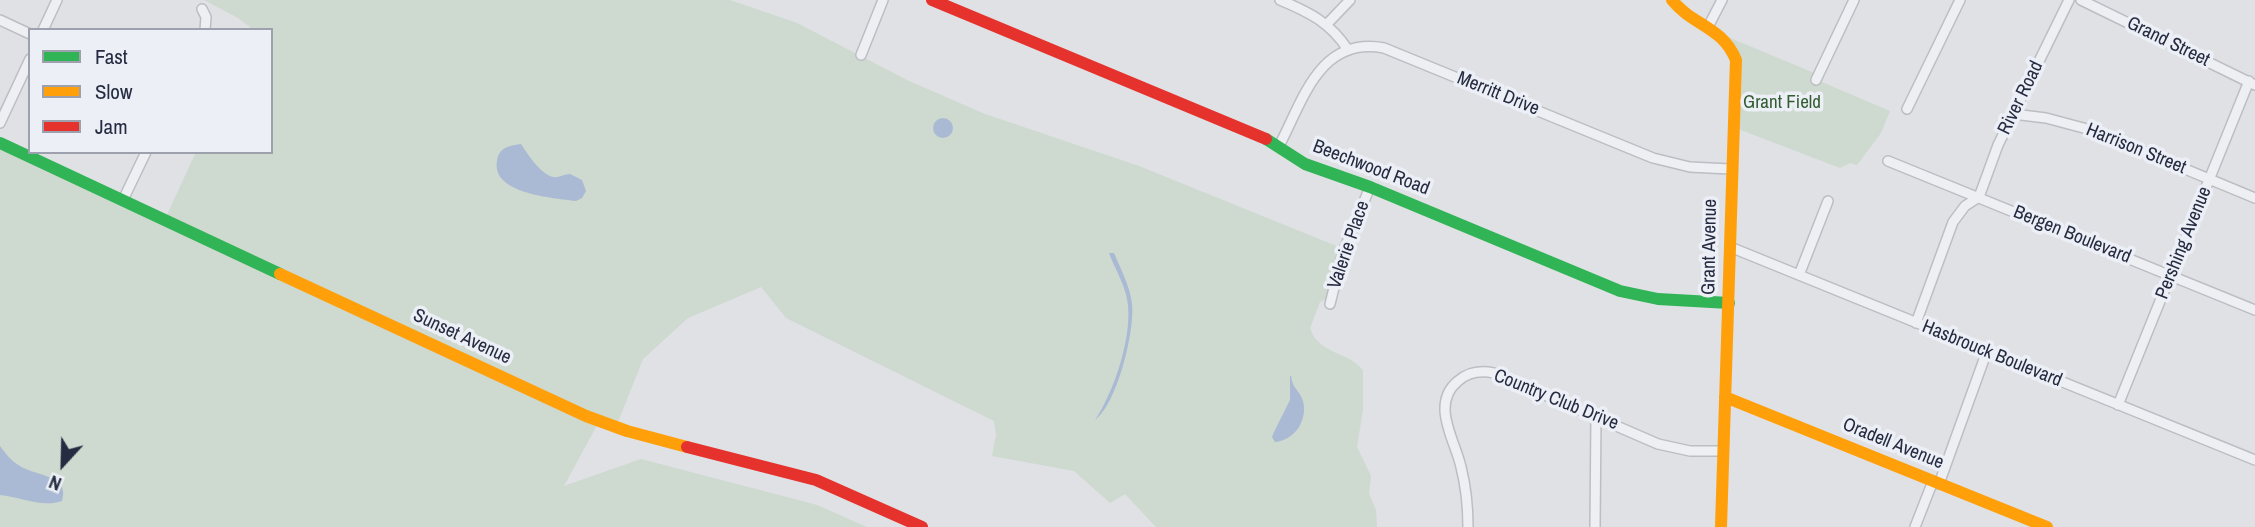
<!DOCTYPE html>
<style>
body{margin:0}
#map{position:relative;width:2255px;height:527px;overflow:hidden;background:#dfe1e5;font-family:"Archivo Narrow",sans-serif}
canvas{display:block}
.legend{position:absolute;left:28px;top:28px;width:245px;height:126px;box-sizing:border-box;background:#eceff6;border:2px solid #9ca1ad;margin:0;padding:9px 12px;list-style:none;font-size:21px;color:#252b40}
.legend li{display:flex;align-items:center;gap:14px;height:35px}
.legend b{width:35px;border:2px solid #9ca1ad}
.north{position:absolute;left:28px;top:429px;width:70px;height:70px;-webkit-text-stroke:5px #eceff6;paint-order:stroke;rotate:202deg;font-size:19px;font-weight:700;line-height:28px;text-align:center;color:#252b40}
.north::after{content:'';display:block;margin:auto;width:24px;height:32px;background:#252b40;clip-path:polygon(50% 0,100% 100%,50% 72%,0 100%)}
</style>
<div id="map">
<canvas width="2255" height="527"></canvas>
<ul class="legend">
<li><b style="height:9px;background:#30b455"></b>Fast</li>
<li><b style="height:9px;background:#ff9f0a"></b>Slow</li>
<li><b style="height:9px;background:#e5322d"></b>Jam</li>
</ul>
<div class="north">N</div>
</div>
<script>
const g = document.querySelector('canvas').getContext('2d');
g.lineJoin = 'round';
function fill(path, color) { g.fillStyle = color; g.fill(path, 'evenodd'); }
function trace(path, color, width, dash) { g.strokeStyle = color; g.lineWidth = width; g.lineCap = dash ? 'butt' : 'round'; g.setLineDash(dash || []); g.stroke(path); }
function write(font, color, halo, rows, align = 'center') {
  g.font = font + ' "Archivo Narrow",sans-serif'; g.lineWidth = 7; g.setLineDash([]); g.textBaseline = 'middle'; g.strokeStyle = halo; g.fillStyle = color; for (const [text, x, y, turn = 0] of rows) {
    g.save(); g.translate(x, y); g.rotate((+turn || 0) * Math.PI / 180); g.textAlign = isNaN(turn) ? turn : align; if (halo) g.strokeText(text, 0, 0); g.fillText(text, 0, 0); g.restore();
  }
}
const green = new Path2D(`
 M204,0h526l67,23 112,58 76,33 154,52 200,81 -6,18 4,13 -5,18 -12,6 -10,26c8,26 37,23 53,42v39l-6,38 14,29 -2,18 7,16 1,17h-221l-31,-33 -15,9 -36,-32 -82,-15 4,-21 -2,-14 -208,-103 -25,-31 -73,31 -45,41 -27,68 -13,-4 -7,4 -32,59 77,-27 176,46 50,22h-867v-384l165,76 31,-67h75v-122h-22l1,-3 -12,-9z
 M1723,35l96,40 -2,5 73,31 -9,22 -24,32 -7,-2 -10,5 -107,-41 3,-58z`);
const water = new Path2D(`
 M933 128a10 10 0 1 1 20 0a10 10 0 1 1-20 0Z
 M521,144c6,9 19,30 32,33 5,1 12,-3 17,-3l12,6 4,11 -4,7 -6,3c-22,-3 -85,-7 -79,-40 2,-14 12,-15 24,-17z
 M1109,253h5c7,17 16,33 18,51 3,27 -15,100 -37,116 19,-28 39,-87 32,-121 -3,-16 -12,-30 -18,-46z
 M1290,376h1c2,14 8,13 12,25 5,19 -8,39 -28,41l-3,-5 2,-5 16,-32z
 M0,446c6,8 11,15 20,20 15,10 51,9 42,35 -20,7 -41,-4 -62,-6z`);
const street = new Path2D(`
 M1280,0c29,12 51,23 68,50
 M2081,0l174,85
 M202,9l4,8 -1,13
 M0,20l30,14
 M1327,24l23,-24
 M1708,27l14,-27
 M43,30l14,-30
 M861,55l22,-55
 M1816,80l38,-80
 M1907,109l53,-109
 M2013,114l33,4 45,12 164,68
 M0,123l30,-64
 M1279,146c24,-45 40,-110 105,-98l269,110 37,9 40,2
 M1888,161l367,149
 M123,200l23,-48
 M1730,247l525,213
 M1799,275l29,-74
 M1330,304l13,-52 27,-65
 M1916,323l37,-101 12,-16 14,-9 19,-52 71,-145
 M2118,405l131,-324
 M1939,484l48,-133
 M1468,527c0,-20 -2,-40 -7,-60 -6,-27 -31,-63 -3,-86 10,-9 22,-11 36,-8l164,71 32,7h33
 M1595,527l1,-111
 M1915,527l18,-46`);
const fast = new Path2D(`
 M1266,139l39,25 65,23 250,104 38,8 71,4
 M0,143l280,131`);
const slow = new Path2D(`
 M1672,0c21,26 50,26 64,60l-15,467
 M280,274l306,142 41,15 60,16
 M1725,397l322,130`);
const jam = new Path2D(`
 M932,0l334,139
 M687,447l129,33 106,47`);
const streetNames = [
 ["Grand Street",2168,42,26],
 ["Merritt Drive",1498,94,22],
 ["River Road",2021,98,-64],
 ["Harrison Street",2136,149,22],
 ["Beechwood Road",1371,168,21],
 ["Bergen Boulevard",2072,235,22],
 ["Pershing Avenue",2184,243,-68],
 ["Valerie Place",1349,245,-71],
 ["Grant Avenue",1710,247,-89],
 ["Sunset Avenue",462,337,25],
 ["Hasbrouck Boulevard",1992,354,22],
 ["Country Club Drive",1556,400,22],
 ["Oradell Avenue",1893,444,22]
];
const parkNames = [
 ["Grant Field",1782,103]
];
fill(green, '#ced9cf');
fill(water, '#aab9d4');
trace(street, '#bcbec3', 12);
trace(street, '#eeeff2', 9);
trace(fast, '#30b455', 12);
trace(slow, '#ff9f0a', 12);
trace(jam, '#e5322d', 12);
write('19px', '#252b40', '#eceff6', streetNames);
write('19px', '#335d31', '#eceff6', parkNames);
</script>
